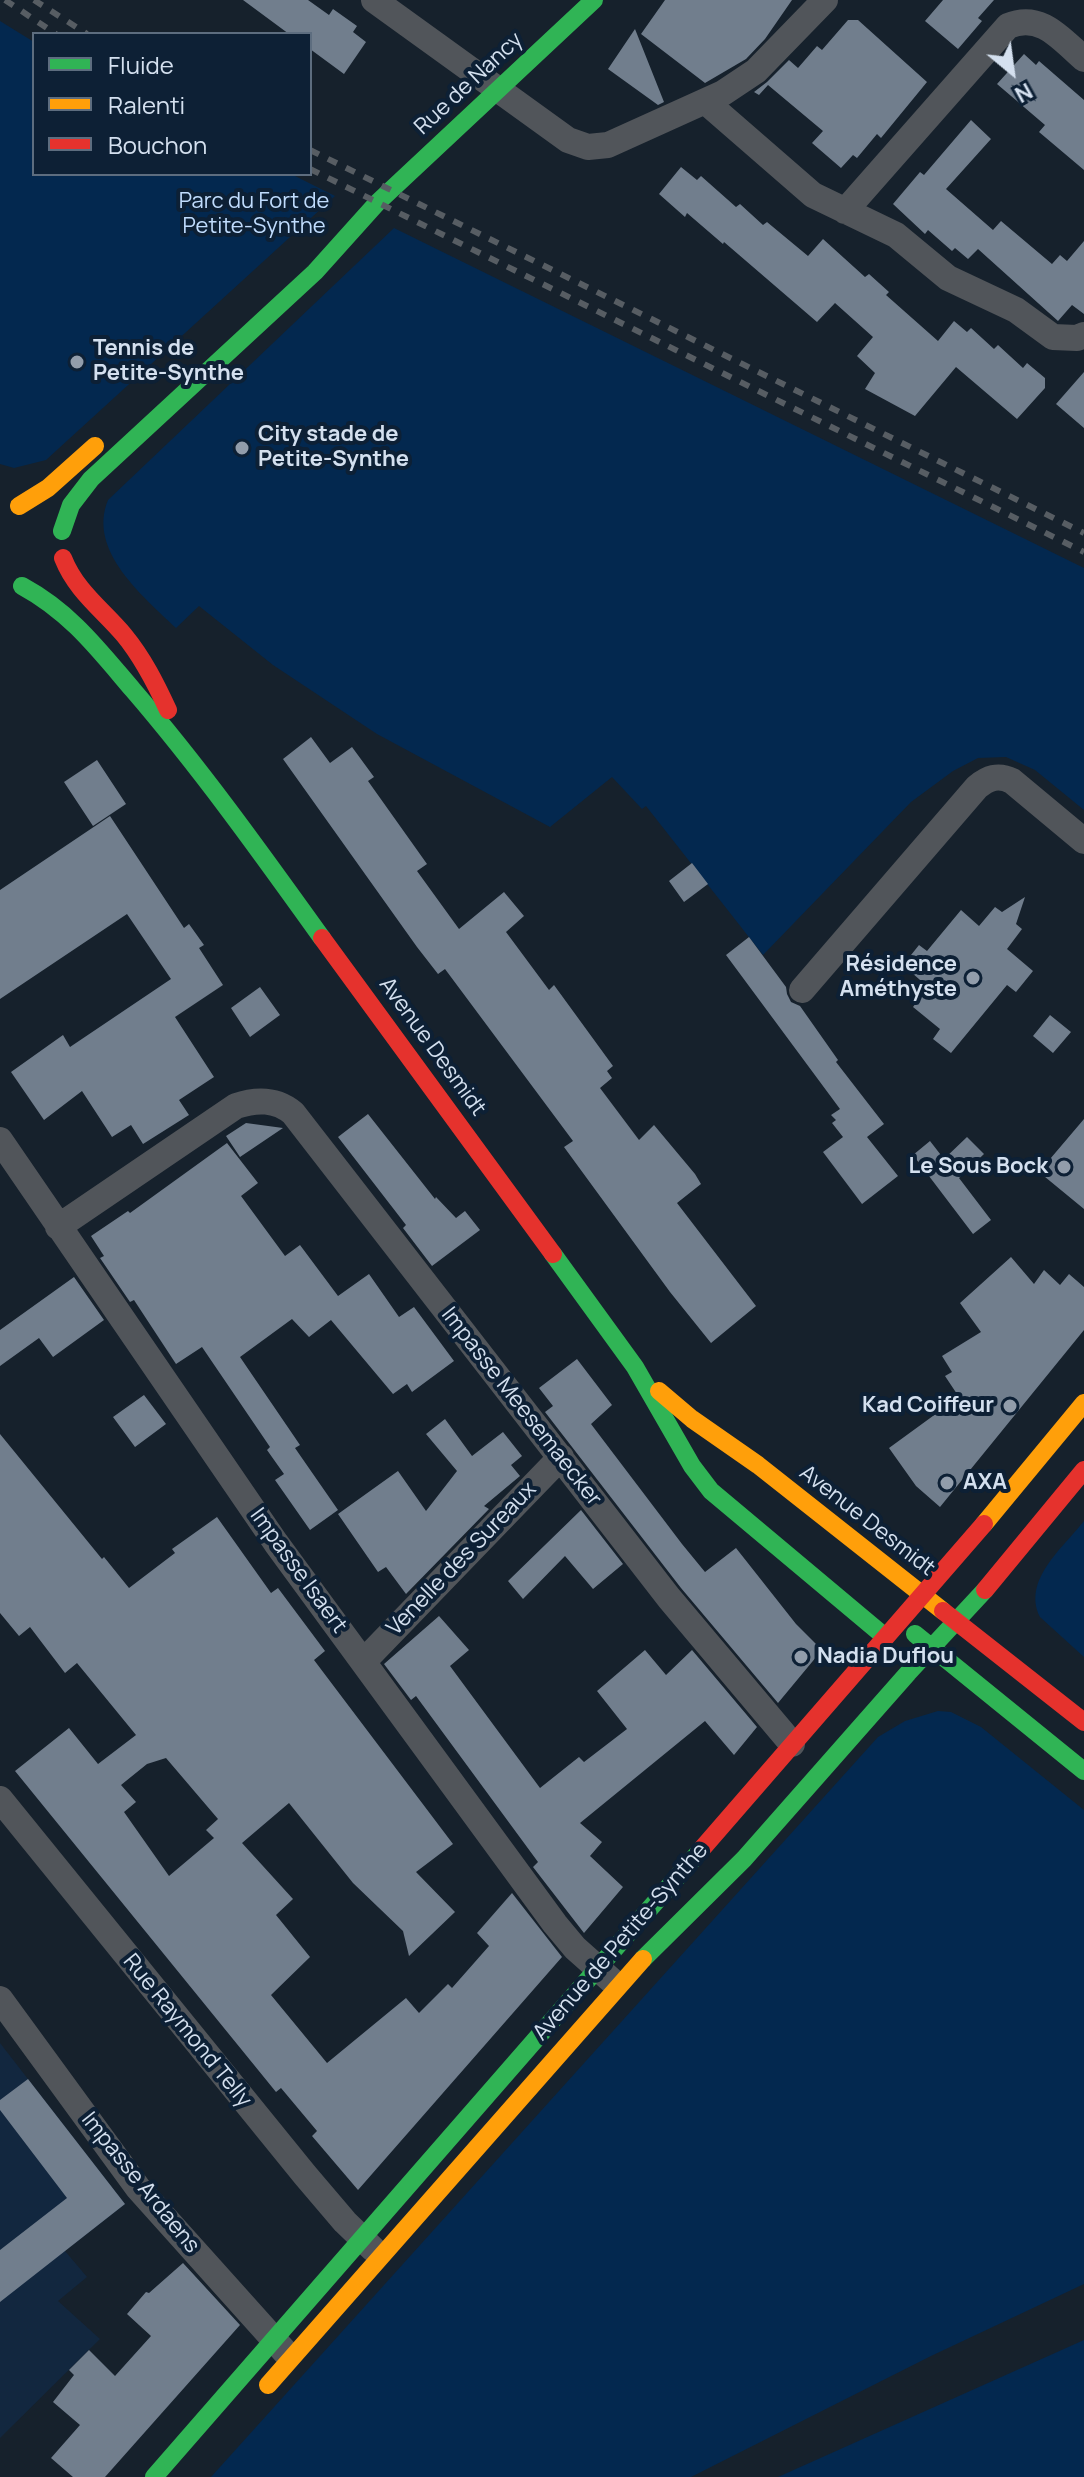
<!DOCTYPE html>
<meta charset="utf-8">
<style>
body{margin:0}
#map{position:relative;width:1084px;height:2477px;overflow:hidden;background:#16212c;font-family:Manrope,sans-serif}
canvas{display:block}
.legend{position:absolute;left:32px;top:32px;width:280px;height:144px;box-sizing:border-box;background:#0d2035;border:2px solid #5d6d7f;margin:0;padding:10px 14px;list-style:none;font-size:24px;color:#d4e0ef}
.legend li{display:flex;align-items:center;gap:16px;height:40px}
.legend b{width:40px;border:2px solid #5d6d7f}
.north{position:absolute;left:972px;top:32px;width:80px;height:80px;-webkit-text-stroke:6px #0d2035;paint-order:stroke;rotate:151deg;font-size:22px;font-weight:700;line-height:32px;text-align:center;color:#d4e0ef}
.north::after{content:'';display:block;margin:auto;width:28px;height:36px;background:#d4e0ef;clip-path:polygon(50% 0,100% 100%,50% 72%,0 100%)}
</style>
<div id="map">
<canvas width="1084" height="2477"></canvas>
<ul class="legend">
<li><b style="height:10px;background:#30b455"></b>Fluide</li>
<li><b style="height:10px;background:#ff9f0a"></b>Ralenti</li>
<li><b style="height:10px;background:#e5322d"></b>Bouchon</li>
</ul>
<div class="north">N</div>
</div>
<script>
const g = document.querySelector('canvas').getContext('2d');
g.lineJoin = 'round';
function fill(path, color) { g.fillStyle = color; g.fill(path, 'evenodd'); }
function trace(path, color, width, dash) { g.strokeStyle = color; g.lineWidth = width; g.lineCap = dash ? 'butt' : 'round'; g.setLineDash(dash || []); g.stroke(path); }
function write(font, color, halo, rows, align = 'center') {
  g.font = font + ' Manrope,sans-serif'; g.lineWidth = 8; g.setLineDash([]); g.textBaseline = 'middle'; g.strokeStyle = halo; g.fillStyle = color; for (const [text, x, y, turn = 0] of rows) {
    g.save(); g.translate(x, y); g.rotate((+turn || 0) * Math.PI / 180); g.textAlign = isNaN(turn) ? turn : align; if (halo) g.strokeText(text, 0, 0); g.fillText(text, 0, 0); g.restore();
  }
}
const built = new Path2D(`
 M0,2043l125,161 -60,47 22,26 -29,24 42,38 -100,99z`);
const green = new Path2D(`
 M0,21l34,21v132h257l44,22 -289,264 -32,8 -14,-4z
 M394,228l690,340v242l-49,-40 -29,-13 -28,1 -25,13 -42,31 -148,153 -117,-149 -4,3 -30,-32 -62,50 -173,-93 -104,-69 -74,-59 -23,22c-33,-32 -89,-77 -68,-128z
 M1084,1521v136l-44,-40c-18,-37 23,-69 44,-96z
 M938,1711l13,1 30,15 103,83v474l-153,72 -240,121h-480l667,-740 27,-16z
 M1084,2340v137h-306z`);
const building = new Path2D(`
 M243,0h65l21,15 4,-6 24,17 -4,6 13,10 -22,32 -34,-25v-15h-21z
 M665,0h127l-27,39 -19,20 -41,24 -64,-49z
 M943,0h51l-16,18 4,3 -24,28 -33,-28z
 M848,20h10l69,62 -46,56 -4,-4 -20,24 -4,-3 -12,13 -29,-25 11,-12 -55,-46 -9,10 -5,-3 13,-10 22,-22 9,8 19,-22 5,4z
 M635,29l29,73 -6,3 -50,-36z
 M1024,54l12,11 3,-4 45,39v70l-45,-38 6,-7 -48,-41z
 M971,120l20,19 -45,50 47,41 8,-9 51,43 8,-9 7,6 17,-20v73l-12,-9 -14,16 -80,-72 -10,10 -13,-11 -3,3 -24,-21 -3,4 -32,-30 27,-32 4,3z
 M681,167l16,13 4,-4 35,31 4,-3 23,21 4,-3 41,34 15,-17 42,38 4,-3 20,18 -3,3 52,46 16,-20 13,11 4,-4 23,21 4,-4 25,23 4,-5 18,15v10l-28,31 -61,-52 -41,49 -50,-27 10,-16 -18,-17 16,-19 -38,-34 -18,19 -93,-80 -1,2 -36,-31 -2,4 -26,-23z
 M1084,372v56l-28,-24z
 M311,737l19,26 22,-16 22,30 -6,4 59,83 -10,7 42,58 45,-37 20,24 -18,16 43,58 5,-5 59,81 -6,5 5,7 -12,10 39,52 15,-15 41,49 6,10 -24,19 79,103 -45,37 -41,-51 -106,-145 9,-6 -128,-172 -7,5 -21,-27 -134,-188z
 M97,760l29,44 -33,22 -29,-44z
 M110,816l74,112 5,-4 15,21 -5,3 24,37 -48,32 39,60 -35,23 10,15 -46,29 -12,-19 -19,12 -30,-46 -38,29 -33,-48 52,-37 7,12 101,-68 -44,-65 -127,85v-109z
 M692,863l16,21 -24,18 -15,-21z
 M1025,897l-9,27 6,5 -15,20 26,22 -17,21 -9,-7 -56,68 -18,-14 7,-10 -27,-22 15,-20 -25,-22 16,-20 8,6 34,-41 18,16 16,-19 7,5z
 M749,937l37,50 1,7 4,8 9,4 38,54 -2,2 48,62 -17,13 31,39 -36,28 -39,-52 20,-15 -11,-14 4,-3 -5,-5 9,-6 -114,-154z
 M260,987l20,28 -30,22 -19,-29z
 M1050,1015l21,17 -18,21 -20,-17z
 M368,1114l67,85 1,-2 20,21 9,-7 15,19 -48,36 -29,-38 3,-3 -68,-88z
 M1084,1119v90l-45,-37z
 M246,1123l37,5 -43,29 -14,-21z
 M967,1137l17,17 -25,24 32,42 -18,14 -60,-79 17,-14 14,18z
 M227,1143l31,40 -17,13 44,60 15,-11 38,51 31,-22 30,43 15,-10 40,54 -42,31 -5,-8 -14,10 -62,-74 -22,17 -17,-18 -52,38 60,88 -5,3 43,62 -28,20 -35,-50 9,-6 -17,-24 3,-3 -68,-100 -26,17 -42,-64 -4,2 -30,-44 4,-2 -13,-20 37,-25 2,2z
 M1011,1257l23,27 10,-14 16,15 9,-11 15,13v43l-144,177 -24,-21 -27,-38 70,-51 -14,-21 7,-4 -10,-16 39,-24 -21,-29z
 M74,1277l30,43 -51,37 -14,-19 -39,28v-36z
 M577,1359l35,46 -21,19 91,120 23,28 31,-24 60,76 26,26 -44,53 -97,-115 -136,-176 8,-6 -14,-18z
 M144,1395l22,29 -31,23 -22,-30z
 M445,1419l27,37 31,-24 19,24 -11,9 9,11 -36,30 5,3 -83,85 -20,-27 -8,5 -40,-58 60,-43 28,40 31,-40 -31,-37z
 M0,1434l102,125 2,-2 25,31 46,-35 -3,-4 45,-32 54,76 7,-5 47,63 -11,9 139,184 -37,28 39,40 -46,44 -6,-25 -50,-48 -64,-80 -47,40 51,56 -17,16 34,42 -39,38 56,68 79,-65 13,15 29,-29 4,4 37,-42 -12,-13 35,-40 50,64 -204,233 -46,-54 5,-5 -36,-43 -5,4 -261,-321 54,-43 29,36 38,-29 -59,-72 -12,10 -35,-46 -11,9 -19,-23zM166,1758l52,61 -12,11 8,8 -45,38 -45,-64 12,-10 -15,-17 26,-21z
 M581,1510l42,54 -30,25 -28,-33 -42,43 -15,-18z
 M439,1616l30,34 -19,16 90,122 39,-31 5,5 43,-33 -30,-38 48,-41 21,25 26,-25 65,77 -23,28 -29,-34 -125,102 22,19 -12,14 33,31 -39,46 -51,-66 5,-5 -122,-166 -5,4 -27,-36z
 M28,2079l97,125 -125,98v-52l67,-52 -67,-88v-10z
 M183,2263l57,62 -135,152h-32l-22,-19 29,-33 -27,-23 21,-27 -5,-5 20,-20 26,26 36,-40 -24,-22 19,-22 3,1z`);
const street = new Path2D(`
 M374,0l194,140 20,7 20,-2 115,-52 33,-22 69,-71
 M706,102l107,93 83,40 52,43 68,32 37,27 24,1 7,-3
 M845,211l163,-185c33,-14 53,13 76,33
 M802,990l175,-203c11,-9 21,-13 35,-6l72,60
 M0,1140l276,403 279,381 20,24 36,32
 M58,1227l178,-121c21,-7 40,-7 57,7l376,485 123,146
 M364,1661l197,-204
 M0,1799l305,376 40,47 28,27
 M0,1999l138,189 148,165`);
const fast = new Path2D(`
 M62,531l9,-26 20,-26 224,-207 62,-69 217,-203
 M22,586c48,26 76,63 111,104 68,79 128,163 189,248
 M553,1254l82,113 57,99 19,25 173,145
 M915,1634l169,137
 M643,1959l101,-100 164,-186 77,-83
 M154,2477l546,-626`);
const slow = new Path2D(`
 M19,506l29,-18 47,-42
 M659,1391l33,28 66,46 185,146
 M984,1524l100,-121
 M268,2385l375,-426`);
const jam = new Path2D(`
 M63,558c13,33 39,51 61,77 19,23 32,49 44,75
 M322,938l231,316
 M985,1590l99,-120
 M943,1611l141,111
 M700,1851l284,-327`);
const rail = new Path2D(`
 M5,0l51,34
 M34,0l53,34
 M310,150l774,383
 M310,169l774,383`);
const markers = [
 [77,362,8,"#929dab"],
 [242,448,8,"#929dab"],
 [973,978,8,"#929dab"],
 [1064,1167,8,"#929dab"],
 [1010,1406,8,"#929dab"],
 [947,1483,8,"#929dab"],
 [801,1657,8,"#929dab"]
];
const streetNames = [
 ["Rue de Nancy",469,84,-43],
 ["Avenue Desmidt",432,1047,54],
 ["Impasse Meesemaecker",521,1407,52],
 ["Avenue Desmidt",867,1521,38],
 ["Venelle des Sureaux",462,1559,-46],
 ["Impasse Isaert",298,1571,54],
 ["Avenue de Petite-Synthe",621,1942,-49],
 ["Rue Raymond Telly",187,2031,51],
 ["Impasse Ardaens",140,2183,51]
];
const parkNames = [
 ["Parc du Fort de",254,202],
 ["Petite-Synthe",254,227]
];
const poiNames = [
 ["Tennis de",93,349],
 ["Petite-Synthe",93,374],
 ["City stade de",258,435],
 ["Petite-Synthe",258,460],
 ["Résidence",957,965,"right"],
 ["Améthyste",957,990,"right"],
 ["Le Sous Bock",1048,1167,"right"],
 ["Kad Coiffeur",994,1406,"right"],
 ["AXA",963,1483],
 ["Nadia Duflou",817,1657]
];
fill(built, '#12273f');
fill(green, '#03284f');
fill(building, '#717e8d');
trace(street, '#51555a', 26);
trace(fast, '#30b455', 18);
trace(slow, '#ff9f0a', 18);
trace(jam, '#e5322d', 18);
trace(rail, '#575d63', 6, [10, 10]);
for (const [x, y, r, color] of markers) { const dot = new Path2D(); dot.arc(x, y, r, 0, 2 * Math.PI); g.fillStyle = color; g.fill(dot); trace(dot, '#0d2035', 3); }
write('22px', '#d4e0ef', '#0d2035', streetNames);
write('22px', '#c0dcfd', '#0d2035', parkNames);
write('bold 22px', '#d4e0ef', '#0d2035', poiNames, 'left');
</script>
